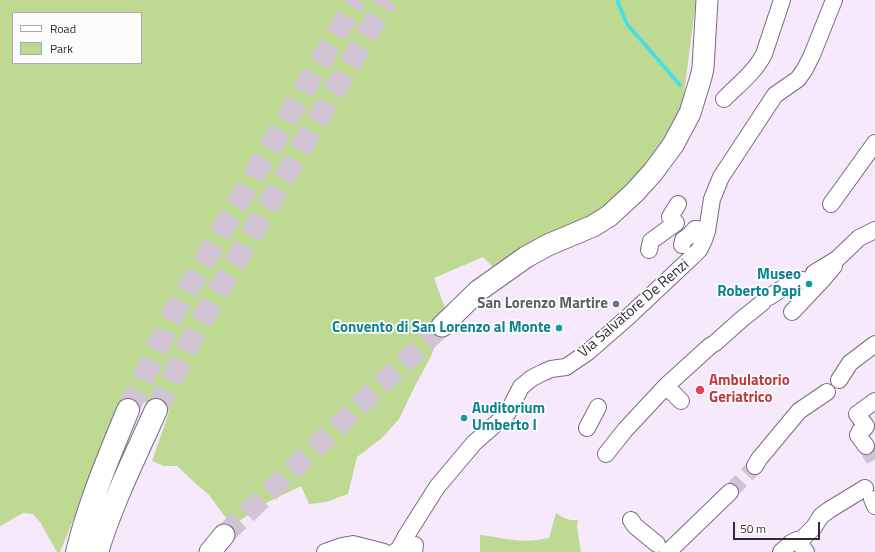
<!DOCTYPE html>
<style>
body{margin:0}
#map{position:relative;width:875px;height:552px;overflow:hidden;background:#f7e9fc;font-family:"Titillium Web",sans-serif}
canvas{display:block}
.legend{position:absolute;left:12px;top:12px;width:130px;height:52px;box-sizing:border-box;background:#fcfcfc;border:1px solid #aba8ac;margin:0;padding:5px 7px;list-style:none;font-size:12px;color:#322b34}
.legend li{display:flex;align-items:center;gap:8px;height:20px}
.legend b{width:20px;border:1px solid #aba8ac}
.scale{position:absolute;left:733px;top:522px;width:87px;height:18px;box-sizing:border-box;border:2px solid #322b34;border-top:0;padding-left:5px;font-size:12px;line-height:14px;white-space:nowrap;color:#322b34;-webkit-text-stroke:3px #fcfcfc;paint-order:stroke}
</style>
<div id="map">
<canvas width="875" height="552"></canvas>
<ul class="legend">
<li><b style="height:5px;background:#fff"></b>Road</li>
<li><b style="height:11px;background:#bed992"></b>Park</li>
</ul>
<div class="scale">50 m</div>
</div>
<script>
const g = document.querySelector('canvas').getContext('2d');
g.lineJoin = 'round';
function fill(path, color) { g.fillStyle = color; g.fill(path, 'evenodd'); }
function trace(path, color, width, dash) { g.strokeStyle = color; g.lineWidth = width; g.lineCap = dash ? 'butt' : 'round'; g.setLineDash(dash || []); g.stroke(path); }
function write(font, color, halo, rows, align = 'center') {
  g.font = font + ' "Titillium Web",sans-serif'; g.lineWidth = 3.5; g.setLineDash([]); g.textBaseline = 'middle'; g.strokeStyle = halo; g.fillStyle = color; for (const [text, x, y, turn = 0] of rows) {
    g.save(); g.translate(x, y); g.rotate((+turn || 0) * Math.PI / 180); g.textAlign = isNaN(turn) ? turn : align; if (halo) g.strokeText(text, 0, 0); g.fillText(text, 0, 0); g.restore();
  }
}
const green = new Path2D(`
 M0,0h696l-14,110 -31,53 -35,36 -43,29 -75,44 -15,-15 -49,21 14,38 -17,40 -16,30 -16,33 -17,19 -25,19 -9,37 -22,8 -17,2 -8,-18 -37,18 -32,22 -23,-31 -14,-12 -18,-17h-13l-12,-5 17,-49 -43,-18 -66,158h-3l-17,-30 -7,-8 -10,-1 -23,13zM13,13h128v50h-128z
 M556,513c7,5 13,8 22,7l-1,7 4,25h-101v-17c12,1 23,4 35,5 11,2 23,0 34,-2z`);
const stream = new Path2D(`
 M617,0l10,24 53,61`);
const minorTunnel = new Path2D(`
 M866,446l9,16
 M730,492l25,-26`);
const majorTunnel = new Path2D(`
 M224,535l218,-209`);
const highwayTunnel = new Path2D(`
 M128,410l46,-97 182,-313
 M156,410l41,-82 190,-328`);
const minor = new Path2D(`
 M724,99c14,-14 31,-27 40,-45l18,-54
 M831,204l44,-61
 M682,245l1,-5 6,-4 6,-7 12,2
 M649,250l2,-9 25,-18 -6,-6 8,-13
 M814,273l23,-14 22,-21 16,-8
 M769,297l17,-11 17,-6
 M792,312l32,-34 10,-12
 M839,380l11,-17 25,-19
 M666,386l15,15
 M587,428l11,-21
 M866,446l-8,-11 2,-4 5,-3 1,-2 -9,-12 18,-13
 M606,454l19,-24 41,-44 44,-40 5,-3 27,-24 20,-16
 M755,466l4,-7 40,-48 28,-19
 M872,499l3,7
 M631,520l4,6 22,18
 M799,542l15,-15 7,-11 8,-6 36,-22
 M325,552l17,-6 11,-2 31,8
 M395,552l4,-3 7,-13 31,-49 37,-44 33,-29 14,-27 11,-9 10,-5 9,-4 15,-2 22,-15 39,-34 66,-62 6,-6 5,-10 3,-9 5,-32 9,-22 54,-82 23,-16 7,-10 7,-14 22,-55
 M414,552l1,-7
 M668,552l62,-60
 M781,552l10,-9 6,-3 9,12`);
const major = new Path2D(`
 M442,326l36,-35 48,-34 22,-12 45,-19 16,-10 26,-24 18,-20 20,-27 17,-32 11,-36 2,-9 4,-68
 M210,552l14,-17`);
const highway = new Path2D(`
 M77,552c12,-49 32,-96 51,-142
 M97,552c15,-49 38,-95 59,-142`);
const markers = [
 [809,284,4,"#0f9aa8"],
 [616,304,4,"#6b7280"],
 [559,328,4,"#0f9aa8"],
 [700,390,5,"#e0444e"],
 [464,418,4,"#0f9aa8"]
];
const cultureNames = [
 ["Museo",801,275],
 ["Roberto Papi",801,292],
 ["Convento di San Lorenzo al Monte",551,328],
 ["Auditorium",472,409,"left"],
 ["Umberto I",472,426,"left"]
];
const worshipNames = [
 ["San Lorenzo Martire",608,304]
];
const streetNames = [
 ["Via Salvatore De Renzi",634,309,-41]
];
const healthNames = [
 ["Ambulatorio",709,381],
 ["Geriatrico",709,398]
];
fill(green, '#bed992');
trace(stream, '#40dfea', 3.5);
trace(minorTunnel, '#d0c3d4', 16, [16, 8]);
trace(majorTunnel, '#d0c3d4', 21, [21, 10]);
trace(highwayTunnel, '#d0c3d4', 22, [22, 11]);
trace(minor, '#7a6b80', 18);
trace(major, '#7a6b80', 23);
trace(highway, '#7a6b80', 24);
trace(minor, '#fff', 16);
trace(major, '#fff', 21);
trace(highway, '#fff', 22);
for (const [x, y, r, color] of markers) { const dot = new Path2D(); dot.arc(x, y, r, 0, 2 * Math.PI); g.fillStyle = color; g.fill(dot); trace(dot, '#fcfcfc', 1.5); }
write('bold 15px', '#0d838f', '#fcfcfc', cultureNames, 'right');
write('bold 15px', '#5b616d', '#fcfcfc', worshipNames, 'right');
write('15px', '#322b34', '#fcfcfc', streetNames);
write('bold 15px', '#be3a42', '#fcfcfc', healthNames, 'left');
</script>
